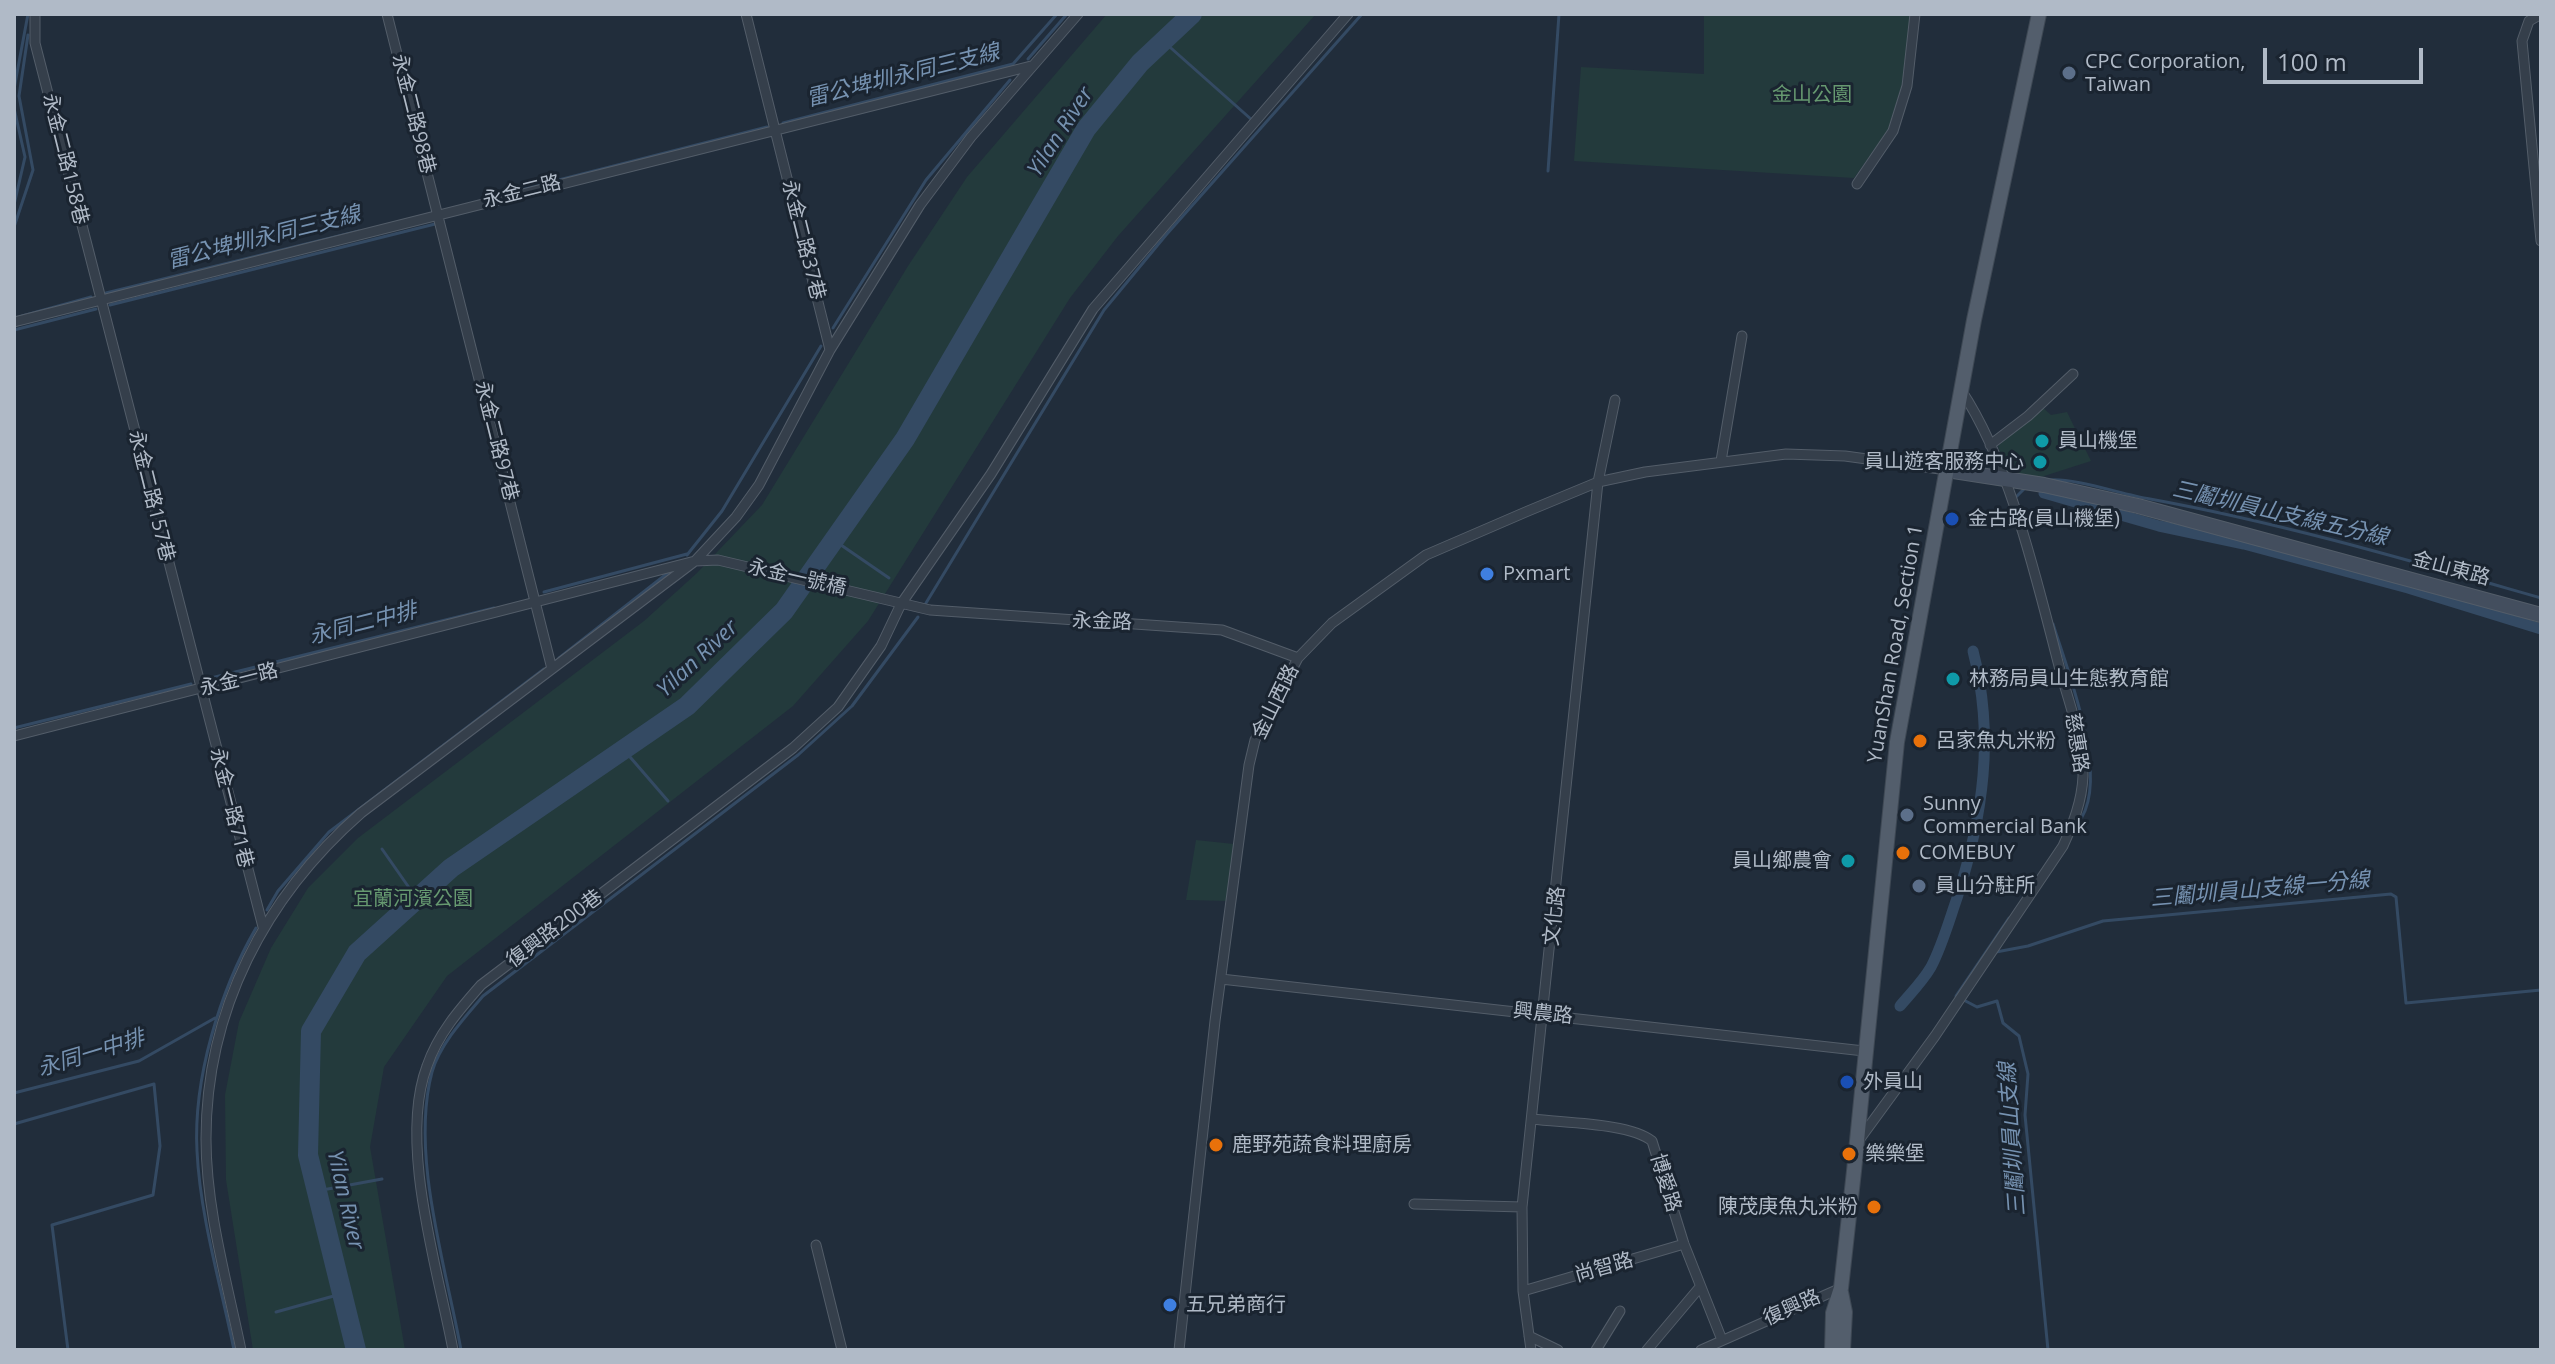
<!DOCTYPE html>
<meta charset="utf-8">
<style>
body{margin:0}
#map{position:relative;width:2555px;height:1364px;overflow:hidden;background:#212d3b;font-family:"Open Sans",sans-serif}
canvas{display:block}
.frame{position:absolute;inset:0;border:16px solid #b0bac7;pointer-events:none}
.scale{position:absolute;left:2263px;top:48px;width:160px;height:36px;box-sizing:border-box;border:4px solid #b0bac7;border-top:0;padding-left:10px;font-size:24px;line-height:28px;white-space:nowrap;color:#b0bac7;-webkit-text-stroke:6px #1a2430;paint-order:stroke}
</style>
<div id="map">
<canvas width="2555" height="1364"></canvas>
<div class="frame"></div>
<div class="scale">100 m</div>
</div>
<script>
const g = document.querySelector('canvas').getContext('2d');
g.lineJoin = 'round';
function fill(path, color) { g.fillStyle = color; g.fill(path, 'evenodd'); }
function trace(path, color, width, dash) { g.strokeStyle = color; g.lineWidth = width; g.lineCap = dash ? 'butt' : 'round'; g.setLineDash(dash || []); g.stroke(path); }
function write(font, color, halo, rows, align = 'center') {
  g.font = font + ' "Open Sans","Noto Sans TC",sans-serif'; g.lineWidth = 6; g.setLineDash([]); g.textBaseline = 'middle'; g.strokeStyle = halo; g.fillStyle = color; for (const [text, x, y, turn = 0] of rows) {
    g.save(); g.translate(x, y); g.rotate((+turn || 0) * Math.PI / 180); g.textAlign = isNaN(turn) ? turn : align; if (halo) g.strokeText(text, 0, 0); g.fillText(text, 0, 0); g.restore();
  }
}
const green = new Path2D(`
 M1107,14h209l-198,222 -48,62 -202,323 -75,85 -346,270 -63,91 -14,80 35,203h-152l-27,-170 -1,-85 14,-73 32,-74 37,-60 50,-50 286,-217 53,-48 65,-68 146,-239 59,-89z
 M1704,14h207l-9,71 -14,45 -34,48 -280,-17 7,-94 123,7z
 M2042,407l9,8 16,-3 24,49 -53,17 -31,-1 -9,-31z
 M1196,840l38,4 -7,57 -41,-1z`);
const stream = new Path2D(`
 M1163,41l89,79
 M1028,59l39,-45
 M14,89l14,-75
 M14,108l11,49 -11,48
 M783,123l230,-59 44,-50
 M1548,171l11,-157
 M484,199l283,-72
 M14,227l19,-57 -14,-74 9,-61
 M106,293l253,-62
 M110,305l325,-81
 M22,316l69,-19
 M833,328l93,-148 84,-100
 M14,330l82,-21
 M2049,480c27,-2 71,14 101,19 132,24 261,62 391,99
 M2016,497l11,-11
 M841,545l48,33
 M687,555l35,-44 99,-165
 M544,592l143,-38
 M926,603l178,-293 62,-75 196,-221
 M2053,624c14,46 60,159 24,200
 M559,658l110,-86
 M207,679l287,-71
 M14,728l177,-44
 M624,750l44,51
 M382,849l35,50
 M267,910l11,-19 51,-59 215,-163
 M2009,918l-53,78 21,11 20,-6 6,22 16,13 9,38 -3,41 23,235
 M1996,952l32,-6 75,-25 288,-27 5,3 10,106 135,-13
 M14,1093l125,-32 76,-43
 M14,1124l140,-40 6,62 -7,49 -101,30 16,125
 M317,1191l65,-12
 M276,1312l65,-18
 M234,1350c-13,-64 -34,-134 -37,-199 -4,-72 23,-161 59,-223
 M461,1350c-15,-83 -51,-196 -29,-278 8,-28 33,-55 51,-76l315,-241 54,-49 66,-89`);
const canal = new Path2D(`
 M2044,493l115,33 85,18 164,44 133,41
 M1900,1006c10,-12 23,-25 31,-39 11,-21 18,-46 26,-69 26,-82 38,-162 16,-247`);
const river = new Path2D(`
 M356,1350l-48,-195 3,-124 46,-78 94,-85 236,-162 97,-95 121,-172 181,-310 54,-66 52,-49`);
const street = new Path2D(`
 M35,14v29l228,884
 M387,14l165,655
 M746,14l84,336
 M2541,14l-12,7 -7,20 19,200
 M1857,184l36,-53 14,-45 8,-72
 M14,322l1017,-256
 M1990,445l38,-29 45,-42
 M1721,461l21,-125
 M14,736l681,-175 23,-1 212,50 292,20 76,28
 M1221,979l643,72
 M1533,1119c30,4 97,4 119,22l32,103 38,96
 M1859,1140l76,-104 128,-190c10,-22 19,-45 20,-70 1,-34 -14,-73 -23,-106 -23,-88 -49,-205 -99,-280
 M1414,1204l108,3
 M816,1245l26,105
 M1523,1291l161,-47
 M1529,1336l29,14
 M241,1350c-14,-68 -35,-141 -35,-211 0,-129 59,-242 155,-326l334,-252 41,-44 23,-32 71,-135 90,-145 51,-68 107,-123
 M453,1350c-15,-80 -55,-207 -26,-284 11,-32 32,-56 54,-81l312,-237 45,-41 43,-61 20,-42 90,-130 102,-165 255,-295
 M1179,1350l36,-329 34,-256 6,-25 43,-82 34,-35 94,-68 102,-44 70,-29 47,-10 141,-18 59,2 102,14
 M1531,1350l-8,-59 -1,-84 76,-725 17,-82
 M1596,1350l24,-39
 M1647,1350l53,-63
 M1701,1350l140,-62`);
const secondary = new Path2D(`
 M1947,470l97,15 94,21 403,109`);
const primary = new Path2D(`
 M1841,1292l4,20 -2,38
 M1832,1350l1,-37 8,-25 13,-117 43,-429 77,-422 65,-306`);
const markers = [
 [2069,73,8,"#5c6f8a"],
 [2042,441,8,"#0f9aa8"],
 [2040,462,8,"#0f9aa8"],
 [1952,519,8,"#1a4fb4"],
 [1487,574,8,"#3f7fe0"],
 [1953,679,8,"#0f9aa8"],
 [1920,741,8,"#e8710a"],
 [1907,815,8,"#5c6f8a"],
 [1903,853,8,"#e8710a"],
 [1848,861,8,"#0f9aa8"],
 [1919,886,8,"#5c6f8a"],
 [1847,1082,8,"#1a4fb4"],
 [1216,1145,8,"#e8710a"],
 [1849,1154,8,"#e8710a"],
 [1874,1207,8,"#e8710a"],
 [1170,1305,8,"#3f7fe0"]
];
const poiNames = [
 ["CPC Corporation,",2085,62],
 ["Taiwan",2085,85],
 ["員山機堡",2058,441],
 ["員山遊客服務中心",2024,462,"right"],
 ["金古路(員山機堡)",1968,519],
 ["Pxmart",1503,574],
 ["林務局員山生態教育館",1969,679],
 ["呂家魚丸米粉",1936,741],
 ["Sunny",1923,804],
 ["Commercial Bank",1923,827],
 ["COMEBUY",1919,853],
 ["員山鄉農會",1832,861,"right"],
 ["員山分駐所",1935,886],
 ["外員山",1863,1082],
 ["鹿野苑蔬食料理廚房",1232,1145],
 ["樂樂堡",1865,1154],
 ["陳茂庚魚丸米粉",1858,1207,"right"],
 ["五兄弟商行",1186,1305]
];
const parkNames = [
 ["金山公園",1812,95],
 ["宜蘭河濱公園",413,899]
];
const streetNames = [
 ["永金二路98巷",413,114,76],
 ["永金二路158巷",65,159,76],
 ["永金二路",522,192,-14],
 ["永金二路37巷",803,240,76],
 ["永金二路97巷",496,441,76],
 ["永金二路157巷",151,496,76],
 ["金山東路",2451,569,15],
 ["永金一號橋",797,578,13],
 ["永金路",1102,622,2],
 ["YuanShan Road, Section 1",1896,644,-80],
 ["永金一路",239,680,-14],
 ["金山西路",1276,702,-64],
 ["慈惠路",2076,743,81],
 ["永金一路71巷",231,808,76],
 ["文化路",1555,916,-84],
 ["復興路200巷",555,929,-37],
 ["興農路",1543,1014,6],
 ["博愛路",1665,1183,73],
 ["尚智路",1604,1268,-16],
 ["復興路",1792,1308,-24]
];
const waterNames = [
 ["雷公埤圳永同三支線",903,76,-14],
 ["Yilan River",1061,132,-57],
 ["雷公埤圳永同三支線",264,238,-14],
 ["三鬮圳員山支線五分線",2280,514,13],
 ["永同二中排",363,624,-14],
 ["Yilan River",698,659,-43],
 ["三鬮圳員山支線一分線",2260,890,-5],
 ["永同一中排",91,1054,-17],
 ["三鬮圳員山支線",2013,1139,-94],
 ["Yilan River",345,1200,77]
];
fill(green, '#233a3c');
trace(stream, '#344a63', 3);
trace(canal, '#344a63', 11);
trace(river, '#344a63', 20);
trace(street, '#535d69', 11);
trace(secondary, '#535d69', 16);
trace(primary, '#3e4854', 16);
trace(street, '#353f4b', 9);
trace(secondary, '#434e5e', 14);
trace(primary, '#535e6c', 14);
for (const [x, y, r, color] of markers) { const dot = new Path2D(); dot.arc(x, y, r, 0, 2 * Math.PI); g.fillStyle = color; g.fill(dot); trace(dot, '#1a2430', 3); }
write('20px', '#b0bac7', '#1a2430', poiNames, 'left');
write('20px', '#669970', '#1a2430', parkNames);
write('20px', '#b0bac7', '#1a2430', streetNames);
write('italic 22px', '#7692b1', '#1a2430', waterNames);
</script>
